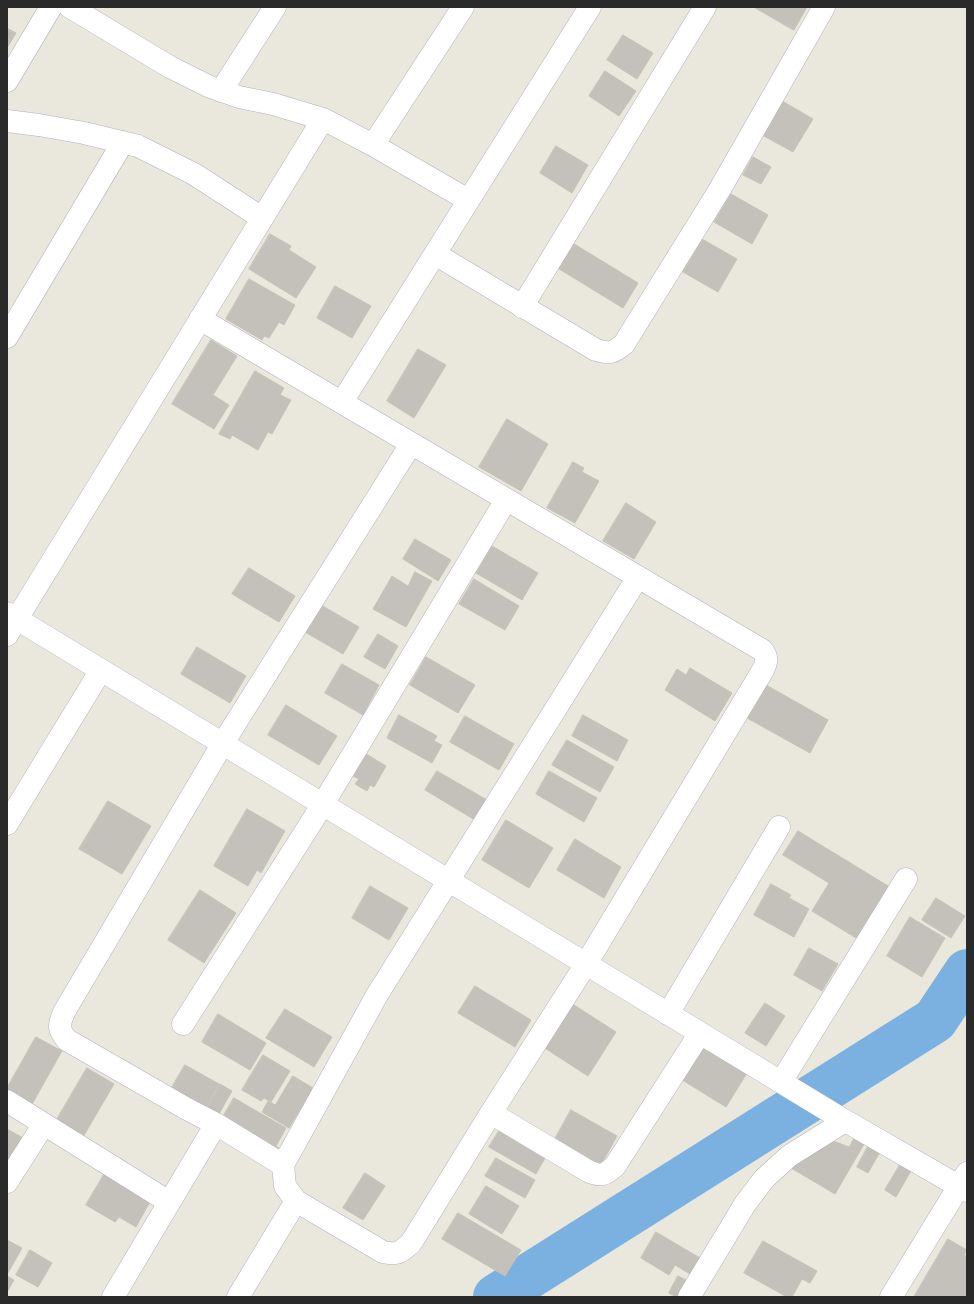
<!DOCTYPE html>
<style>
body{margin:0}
#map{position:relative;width:974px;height:1304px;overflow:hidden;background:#eae7dd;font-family:"Open Sans",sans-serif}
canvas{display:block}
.frame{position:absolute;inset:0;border:8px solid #2a2a2a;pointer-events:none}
</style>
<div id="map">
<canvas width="974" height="1304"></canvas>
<div class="frame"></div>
</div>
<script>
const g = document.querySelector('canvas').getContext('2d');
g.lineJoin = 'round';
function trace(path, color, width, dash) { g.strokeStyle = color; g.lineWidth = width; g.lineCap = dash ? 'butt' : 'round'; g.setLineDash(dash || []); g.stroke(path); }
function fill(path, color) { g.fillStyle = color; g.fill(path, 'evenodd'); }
const river = new Path2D(`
 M496,1297l439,-277 32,-48`);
const building = new Path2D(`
 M754,7h53l-13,23z
 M7,28l9,5 -9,15z
 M623,35l30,18 -16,26 -30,-19z
 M605,71l31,20 -17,25 -30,-20z
 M782,101l31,18 -20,33 -31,-17z
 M556,146l32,19 -16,28 -32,-20z
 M753,157l18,10 -10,17 -18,-9z
 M731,194l37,21 -16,29 -38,-22z
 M270,234l21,12 -2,4 27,17 -20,31 -47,-29z
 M702,239l35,20 -19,33 -35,-20z
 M571,242l67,41 -15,25 -67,-41z
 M249,279l46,26 -11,20 -5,-3 -10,16 -5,-2 -2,4 -36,-21z
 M335,286l36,20 -19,32 -35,-20z
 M211,340l26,16 -24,39 16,10 -15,24 -42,-25z
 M418,349l28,16 -32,53 -27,-17z
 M255,371l29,17 -4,7 11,5 -19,34 -4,-2 -10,18 -26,-15 -2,4 -11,-5z
 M507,419l41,25 -27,47 -42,-24z
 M573,462l11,6 -2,4 17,9 -24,42 -28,-15z
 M626,503l30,19 -22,37 -31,-18z
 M415,539l36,21 -13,21 -35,-22z
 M492,546l46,27 -16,27 -46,-27z
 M249,568l46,28 -16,26 -47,-28z
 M415,572l17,9 -26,46 -33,-18 19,-33 16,10z
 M474,579l45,27 -14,24 -46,-26z
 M321,605l38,22 -16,27 -38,-22z
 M378,634l20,12 -13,23 -21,-12z
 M197,647l49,29 -16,27 -49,-29z
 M426,657l49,28 -17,28 -48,-28z
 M342,664l37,21 -16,30 -38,-22z
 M690,668l42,25 -17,28 -50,-31 12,-21 9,6z
 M766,685l62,35 -18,33 -63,-35z
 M286,705l51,31 -18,29 -51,-30z
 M399,715l38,21 -3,5 8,4 -10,18 -45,-25z
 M583,715l45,25 -11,21 -45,-25z
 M465,716l49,28 -15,26 -49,-28z
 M567,740l47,27 -14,25 -48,-27z
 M366,754l20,12 -12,21 -4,-2 -3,6 -12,-7 4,-5 -6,-3z
 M437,771l50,29 -12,20 -50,-30z
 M549,771l48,27 -13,24 -48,-28z
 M108,801l43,25 -29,48 -43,-25z
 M247,809l38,22 -24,42 -4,-3 -9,16 -34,-20z
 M506,820l47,28 -24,40 -47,-28z
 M798,831l95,58 -32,52 -49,-30 17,-28 -46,-28z
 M575,839l46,28 -17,31 -47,-28z
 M771,884l20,11 -2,3 20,11 -15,28 -40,-22z
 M370,886l38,22 -19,32 -37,-22z
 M200,890l36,23 -32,50 -36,-23z
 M936,898l29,18 -14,22 -29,-18z
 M910,917l35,21 -23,39 -35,-21z
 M809,948l29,16 -16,27 -28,-16z
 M475,986l56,34 -16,27 -57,-34z
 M571,1003l45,29 -28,44 -45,-29z
 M765,1003l20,13 -19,30 -21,-13z
 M285,1009l47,28 -18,30 -48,-29z
 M218,1014l48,29 -16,27 -48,-28z
 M36,1037l26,14 -31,55 -24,-14v-4z
 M700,1044l47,29 -21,34 -47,-29z
 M263,1055l27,16 -19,31 -7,-4 -3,3 -19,-11z
 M185,1065l34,19 -14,25 -34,-20z
 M87,1068l27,16 -31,53 -27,-16z
 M293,1076l20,12 -24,40 -27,-16 6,-11 7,4z
 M220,1084l12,7 -13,23 -12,-7z
 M234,1098l52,30 -10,18 7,5 -35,-6 -31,-18z
 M571,1110l46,26 -16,29 -46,-26z
 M7,1129l16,9 -13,22 -3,-1z
 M499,1131l46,27 -9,16 -47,-27z
 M857,1133l10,6 -32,55 -49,-29 42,-26 21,8z
 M872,1139l12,6 -16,28 -11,-6z
 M496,1158l39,22 -10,18 -40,-22z
 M901,1163l11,6 -16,28 -11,-7z
 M105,1173l46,27 -15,27 -17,-10 -4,5 -29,-17z
 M365,1173l20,13 -22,34 -20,-12z
 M486,1186l33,20 -17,28 -33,-20z
 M458,1213l63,37 -16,26 -63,-37z
 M656,1232l49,29 -10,16 -20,-12 -6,10 -28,-17z
 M948,1239l19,11 -3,5 3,2v40h-53z
 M7,1240l15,8 -14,25h-1z
 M763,1241l54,30 -7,12 -8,-4 -10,18h-5l-43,-24z
 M30,1250l22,13 -14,24 -22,-12z
 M7,1276l7,4 -7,12z
 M678,1276l14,7 -8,14h-8l-7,-4z`);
const street = new Path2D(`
 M70,7l100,60 38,19 31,11 34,7 50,15 50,26 95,55
 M7,81l44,-74
 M221,91l54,-84
 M7,121l32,4 45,8 54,13 56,28 68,44
 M373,145l90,-138
 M435,254l161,96c14,4 17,3 28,-6l96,-155 104,-182
 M522,307l183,-300
 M200,319l562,331c6,7 5,12 1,20l-177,294 -95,149 -80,130c-11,10 -14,12 -28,9l-87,-51
 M7,337l116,-195
 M342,402l248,-395
 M7,613l830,503 130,75
 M7,635l316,-516
 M7,824l94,-154
 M668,1014l111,-187
 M183,1024l140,-220 183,-304
 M781,1082l125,-203
 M7,1101l162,101
 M491,1113l97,58c13,6 17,4 27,-5l85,-133
 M283,1165l-67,-41 -29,-15 -120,-69c-10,-12 -8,-15 -3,-28l159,-269 188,-299
 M7,1182l37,-58
 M113,1297l103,-173
 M238,1297l58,-96 -11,-15 -2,-21 94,-170 261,-418
 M689,1297l56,-93 19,-25 25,-23 56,-35
 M891,1297l76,-124`);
trace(river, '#7bb1e1', 46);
fill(building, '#c3c1b9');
trace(building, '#c5c3b7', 1);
trace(street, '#b1b1bc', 23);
trace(street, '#fff', 22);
</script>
